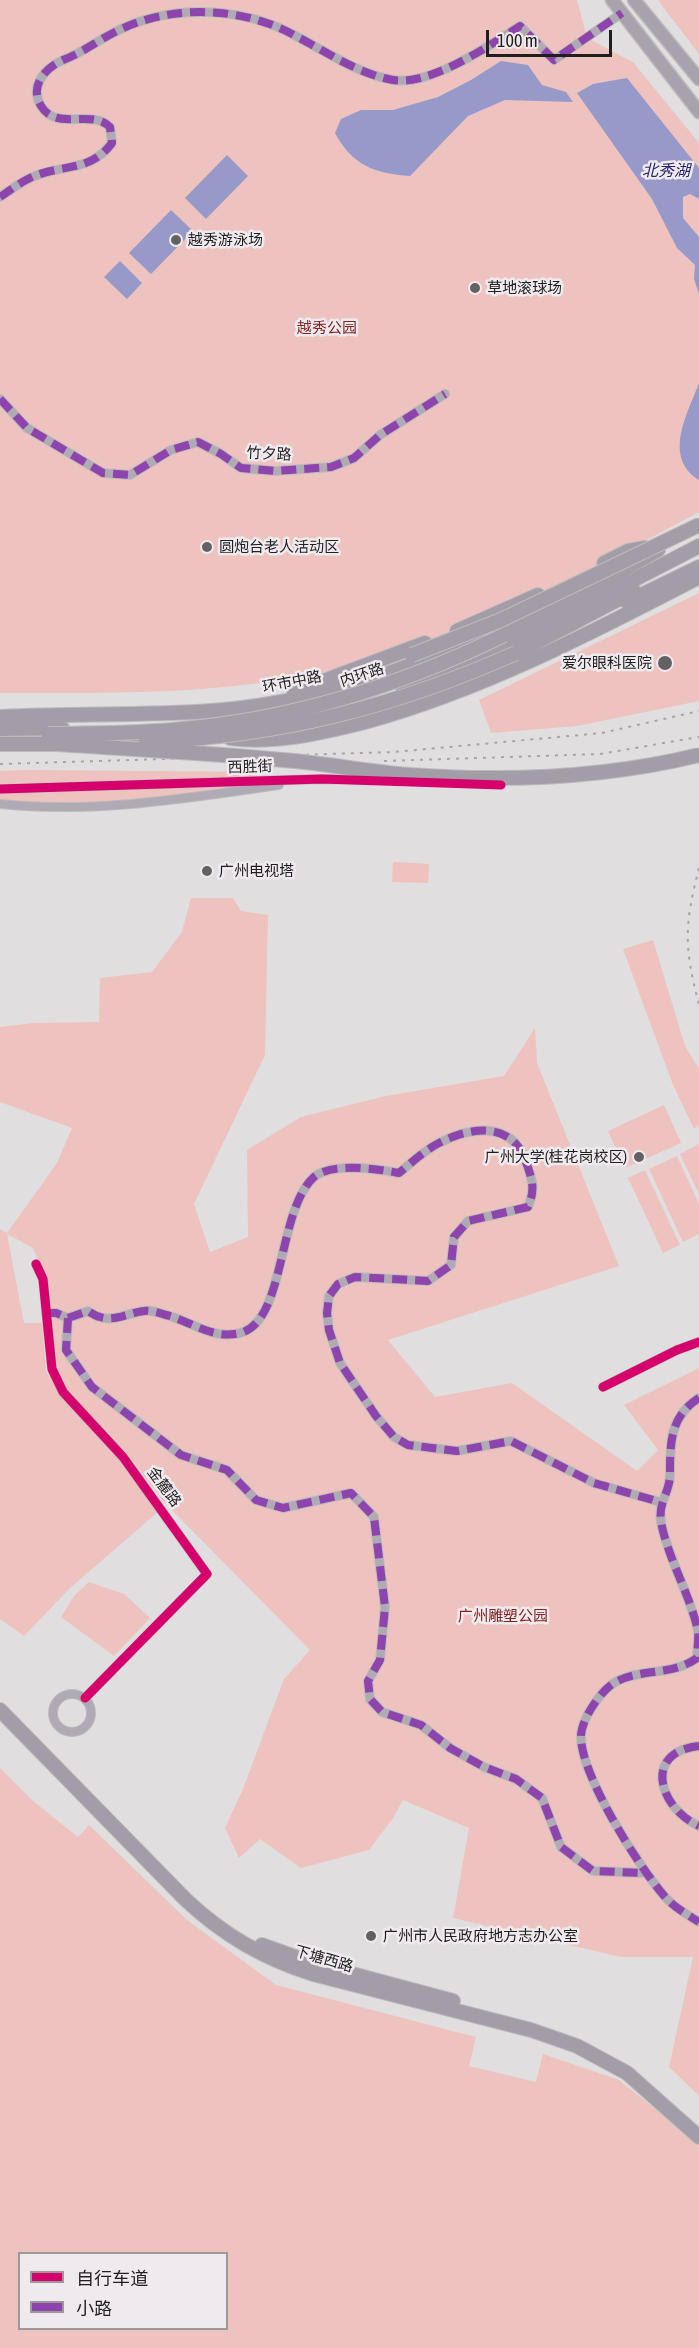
<!DOCTYPE html>
<meta charset="utf-8">
<style>
body{margin:0}
#map{position:relative;width:699px;height:2348px;overflow:hidden;background:#e1dee0;font-family:"Asap Condensed","Noto Sans SC",sans-serif}
canvas{display:block}
.legend{position:absolute;left:18px;top:2252px;width:210px;height:78px;box-sizing:border-box;background:#efeaee;border:2px solid #9c989b;margin:0;padding:8px 10px;list-style:none;font-size:18px;color:#201e1f}
.legend li{display:flex;align-items:center;gap:12px;height:30px}
.legend b{width:30px;border:2px solid #9c989b}
.scale{position:absolute;left:486px;top:30px;width:126px;height:27px;box-sizing:border-box;border:3px solid #201e1f;border-top:0;padding-left:8px;font-size:18px;line-height:21px;white-space:nowrap;color:#201e1f;-webkit-text-stroke:4px #efeaee;paint-order:stroke}
</style>
<div id="map">
<canvas width="699" height="2348"></canvas>
<ul class="legend">
<li><b style="height:8px;background:#d6006c"></b>自行车道</li>
<li><b style="height:8px;background:#8e44ad"></b>小路</li>
</ul>
<div class="scale">100 m</div>
</div>
<script>
const g = document.querySelector('canvas').getContext('2d');
g.lineJoin = 'round';
function fill(path, color) { g.fillStyle = color; g.fill(path, 'evenodd'); }
function trace(path, color, width, dash) { g.strokeStyle = color; g.lineWidth = width; g.lineCap = dash ? 'butt' : 'round'; g.setLineDash(dash || []); g.stroke(path); }
function write(font, color, halo, rows, align = 'center') {
  g.font = font + ' "Asap Condensed","Noto Sans SC",sans-serif'; g.lineWidth = 5; g.setLineDash([]); g.textBaseline = 'middle'; g.strokeStyle = halo; g.fillStyle = color; for (const [text, x, y, turn = 0] of rows) {
    g.save(); g.translate(x, y); g.rotate((+turn || 0) * Math.PI / 180); g.textAlign = isNaN(turn) ? turn : align; if (halo) g.strokeText(text, 0, 0); g.fillText(text, 0, 0); g.restore();
  }
}
const green = new Path2D(`
 M0,0h577l10,38 46,24 66,81v369c-109,59 -223,119 -343,153 -17,5 -36,7 -53,11 -101,19 -201,17 -303,17z
 M658,0h41v54l-39,-51z
 M699,593v108l-122,25 -86,7 -12,-33z
 M25,770l244,2 -27,6 -242,6v-13z
 M242,784l-1,4c-80,10 -160,20 -241,13v-9l38,1z
 M393,862l36,2 -1,19 -36,-1z
 M191,898h42l8,13 27,4 -3,140 -71,149 16,48 38,-15 -1,-87 54,-33 85,-21 118,-20 31,-48 2,35 82,203 -231,74 47,57 77,-14 125,88 21,-21 -34,-45 75,-37v728l-30,-29 24,-110h-72l-168,-39 16,-90 -66,-28 -10,18 -24,32 -68,18 -41,-29 -21,19 -14,-30 18,-39 41,-110 26,-29 -147,-149 -35,-46 -63,-64 -12,-23 -8,-91 -12,-29 -26,-14 17,89h18l4,48 14,22 62,66 37,52 -90,78 -45,47 -24,-17v-390l7,4 50,-70 15,-35 -72,-26v-75l33,-4 66,-1 1,-44 52,-6 30,-40z
 M653,940l32,106 14,23v56l-5,4 -21,-44 -50,-136z
 M664,1105l17,38 -56,25 -17,-37z
 M699,1144v50l-19,-40z
 M677,1156l22,48v30l-16,8 -34,-73z
 M645,1170l35,75 -17,8 -35,-75z
 M89,1582l35,12 26,24 -36,38 -53,-39 13,-21z
 M0,1768l33,33 45,36 11,-12 98,95 89,65 200,52 -7,29 67,16 7,-28 76,26 80,64v204h-699zM20,2254h206v74h-206z`);
const water = new Path2D(`
 M501,61l27,4 14,20 24,7 7,10 -68,-2 -37,16 -58,60c-36,-3 -57,-10 -75,-43l6,-14 20,-9h32l45,-13 33,-17z
 M627,78l72,90v31l-9,-5 -7,3v21l16,19v57l-5,-15 1,-14 -18,-17 -25,-49 -75,-106 16,-9z
 M227,155l21,21 -42,43 -21,-21z
 M171,210l22,21 -42,43 -22,-21z
 M120,261l22,22 -15,16 -23,-22z
 M699,383v97c-37,-23 -11,-67 0,-97z`);
const street = new Path2D(`
 M0,197c9,-6 18,-13 28,-18 31,-16 61,-5 84,-36l-2,-16c-19,-19 -53,5 -69,-21 -12,-20 4,-38 22,-46 19,-7 34,-19 52,-28 54,-28 126,-26 179,3 31,16 64,39 99,45 37,6 96,-34 127,-54l34,34 68,-47
 M0,399l27,29 76,45 27,2 41,-25 27,-8 23,12 20,14 34,3 56,-4 23,-9 26,-23 65,-41
 M0,789l322,-10 79,1
 M0,804c92,10 188,-6 279,-19
 M36,1264l7,15 9,90 11,23 60,65 84,117 -122,124
 M46,1313h10l12,5 20,-7c21,15 34,3 56,0 6,-1 16,2 22,4 25,6 46,25 74,18 46,-11 37,-123 74,-156 18,-15 64,-8 85,-4 12,-10 26,-23 40,-30 31,-16 71,-22 86,16 7,20 11,29 3,48l-60,14 -14,16 -3,28 -23,16 -73,-4 -17,7 -9,12 -2,17 2,17 11,33 36,53 18,21 14,8 49,6 54,-10 83,42 66,19
 M68,1318l-2,32 26,37 89,68 46,15 29,30 27,8 68,-15 23,24 11,90 -5,53 -12,21 2,18 12,13 39,13 29,23 34,19 32,12 26,19 19,49 32,24 52,2
 M603,1387l74,-37 22,-8
 M699,1398c-29,18 -29,45 -29,76 0,19 -12,27 -9,48 7,37 29,72 37,109 1,8 -1,19 -1,27 -25,19 -61,9 -86,27 -12,9 -29,34 -30,50 -2,38 59,134 85,163 9,10 22,17 33,24
 M53 1713a19 19 0 1 1 38 0a19 19 0 1 1-38 0Z
 M699,1746c-57,6 -40,62 0,80`);
const primary = new Path2D(`
 M612,0l87,112
 M634,0l65,79`);
const highway = new Path2D(`
 M604,563l24,-12 17,-3
 M627,602l72,-35
 M457,631l81,-36
 M504,635l154,-85
 M516,653l118,-62
 M403,690l95,-40 201,-104
 M294,692l131,-49
 M0,717c70,-4 140,-1 210,-6 104,-7 202,-41 295,-87
 M0,729l62,-1
 M230,738c45,6 91,-5 135,-16 117,-32 226,-89 334,-145
 M92,739l65,3
 M0,1710l185,189c38,36 78,59 128,75l218,56 46,16 50,27 72,64
 M262,1945l53,19 138,37`);
const rail = new Path2D(`
 M384,761l216,-7 99,-17
 M0,764l394,-12 208,-19 97,-22
 M699,868c-15,59 -15,78 0,137`);
const highwayBridge = new Path2D(`
 M412,655l89,-35 198,-95
 M48,734c44,-1 89,0 133,-5 113,-10 221,-44 323,-94
 M146,742c133,-6 249,-35 370,-89
 M0,744h64
 M56,744c75,5 151,9 227,16 42,3 84,12 126,15 97,7 196,3 290,-20`);
const quiet = new Path2D(`
 M0,197c9,-6 18,-13 28,-18 31,-16 61,-5 84,-36l-2,-16c-19,-19 -53,5 -69,-21 -12,-20 4,-38 22,-46 19,-7 34,-19 52,-28 54,-28 126,-26 179,3 31,16 64,39 99,45 37,6 96,-34 127,-54l34,34 68,-47
 M0,399l27,29 76,45 27,2 41,-25 27,-8 23,12 20,14 34,3 56,-4 23,-9 26,-23 65,-41
 M46,1313h10l12,5 20,-7c21,15 34,3 56,0 6,-1 16,2 22,4 25,6 46,25 74,18 46,-11 37,-123 74,-156 18,-15 64,-8 85,-4 12,-10 26,-23 40,-30 31,-16 71,-22 86,16 7,20 11,29 3,48l-60,14 -14,16 -3,28 -23,16 -73,-4 -17,7 -9,12 -2,17 2,17 11,33 36,53 18,21 14,8 49,6 54,-10 83,42 66,19
 M68,1318l-2,32 26,37 89,68 46,15 29,30 27,8 68,-15 23,24 11,90 -5,53 -12,21 2,18 12,13 39,13 29,23 34,19 32,12 26,19 19,49 32,24 52,2
 M699,1398c-29,18 -29,45 -29,76 0,19 -12,27 -9,48 7,37 29,72 37,109 1,8 -1,19 -1,27 -25,19 -61,9 -86,27 -12,9 -29,34 -30,50 -2,38 59,134 85,163 9,10 22,17 33,24
 M699,1746c-57,6 -40,62 0,80`);
const cycleway = new Path2D(`
 M0,789l322,-10 179,6
 M36,1264l7,15 9,90 11,23 60,65 84,117 -122,124
 M603,1387l74,-37 22,-8`);
const markers = [
 [176,240,6,"#646163"],
 [475,288,6,"#646163"],
 [207,547,6,"#646163"],
 [665,663,8,"#646163"],
 [207,871,6,"#646163"],
 [639,1157,6,"#646163"],
 [371,1936,6,"#646163"]
];
const poiNames = [
 ["越秀游泳场",188,240],
 ["草地滚球场",487,288],
 ["圆炮台老人活动区",219,547],
 ["爱尔眼科医院",652,663,"right"],
 ["广州电视塔",219,871],
 ["广州大学(桂花岗校区)",627,1157,"right"],
 ["广州市人民政府地方志办公室",383,1936]
];
const parkNames = [
 ["越秀公园",327,328],
 ["广州雕塑公园",503,1616]
];
const streetNames = [
 ["竹夕路",269,454,3],
 ["内环路",362,675,-18],
 ["环市中路",292,682,-11],
 ["西胜街",250,767,-2],
 ["金麓路",164,1487,53],
 ["下塘西路",324,1959,16]
];
const waterNames = [
 ["北秀湖",666,171]
];
fill(green, '#eec2be');
fill(water, '#9799c9');
trace(street, '#bdbcbd', 10);
trace(primary, '#bdbcbd', 15);
trace(highway, '#bdbcbd', 16);
trace(street, '#afaab3', 8);
trace(primary, '#a8a2ad', 12);
trace(highway, '#a39da8', 14);
trace(rail, '#a6a3a9', 2, [3, 6]);
trace(highwayBridge, '#bdbcbd', 16, []);
trace(highwayBridge, '#a39da8', 14);
trace(quiet, '#8e44ad', 8, [15, 8]);
trace(cycleway, '#d6006c', 9);
for (const [x, y, r, color] of markers) { const dot = new Path2D(); dot.arc(x, y, r, 0, 2 * Math.PI); g.fillStyle = color; g.fill(dot); trace(dot, '#efeaee', 2); }
write('15px', '#201e1f', '#efeaee', poiNames, 'left');
write('15px', '#832420', '#efeaee', parkNames);
write('15px', '#201e1f', '#efeaee', streetNames);
write('italic 16px', '#282170', '#efeaee', waterNames);
</script>
